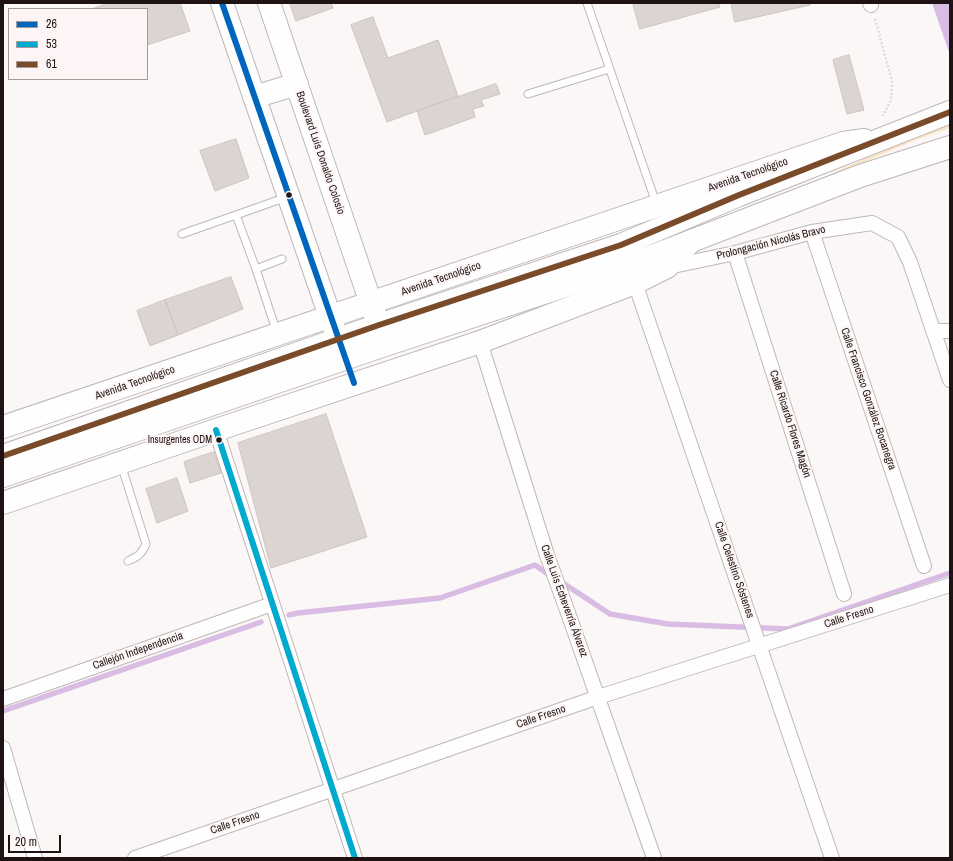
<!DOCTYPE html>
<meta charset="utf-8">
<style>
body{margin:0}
#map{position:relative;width:953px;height:861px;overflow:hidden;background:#fbf7f7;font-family:"Archivo Narrow",sans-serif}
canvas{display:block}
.frame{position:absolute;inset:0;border:4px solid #1f1212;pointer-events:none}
.legend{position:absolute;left:8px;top:8px;width:140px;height:72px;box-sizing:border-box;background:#fdf5f5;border:1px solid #a49a9a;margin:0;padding:5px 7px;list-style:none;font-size:12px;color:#1f1212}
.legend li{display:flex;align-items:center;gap:8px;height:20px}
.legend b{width:20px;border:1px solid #a49a9a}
.scale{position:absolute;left:8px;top:835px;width:53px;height:18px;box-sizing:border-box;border:2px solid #1f1212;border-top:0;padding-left:5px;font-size:12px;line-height:14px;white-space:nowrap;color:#1f1212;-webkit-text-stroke:3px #fdf5f5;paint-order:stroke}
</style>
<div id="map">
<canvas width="953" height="861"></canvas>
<div class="frame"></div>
<ul class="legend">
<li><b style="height:5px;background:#0065bd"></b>26</li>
<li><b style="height:5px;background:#00a9ce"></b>53</li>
<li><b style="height:5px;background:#7a4b2a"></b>61</li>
</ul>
<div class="scale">20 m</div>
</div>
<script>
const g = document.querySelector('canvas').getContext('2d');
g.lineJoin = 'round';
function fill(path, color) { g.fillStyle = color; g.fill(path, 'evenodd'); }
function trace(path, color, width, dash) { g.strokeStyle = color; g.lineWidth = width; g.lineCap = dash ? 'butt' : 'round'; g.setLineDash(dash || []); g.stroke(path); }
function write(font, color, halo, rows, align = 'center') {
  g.font = font + ' "Archivo Narrow",sans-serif'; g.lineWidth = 4; g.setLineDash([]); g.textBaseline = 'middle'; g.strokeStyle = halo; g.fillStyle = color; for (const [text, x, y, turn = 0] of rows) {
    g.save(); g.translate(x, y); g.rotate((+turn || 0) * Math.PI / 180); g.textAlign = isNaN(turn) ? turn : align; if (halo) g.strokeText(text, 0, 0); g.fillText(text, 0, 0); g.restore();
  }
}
const green = new Path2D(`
 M950,123v5l-35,12 -173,75 172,-79z`);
const water = new Path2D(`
 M932,3h18v52z`);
const stream = new Path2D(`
 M560,581l50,33 58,10 120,5 162,-56
 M289,615l9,-2 142,-15 95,-33 16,11
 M3,711l258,-89`);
const building = new Path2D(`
 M109,3h71l10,28 -43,14v-36h-55z
 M290,3h41l2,5 -37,13z
 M633,3h86l1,4 -80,22z
 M731,3h79v2l-75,17z
 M373,17l15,41 50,-18 20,56 -71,26 -36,-97z
 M849,55l15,55 -17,4 -14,-54z
 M496,84l4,10 -19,6 3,6 -11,3 2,8 -50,18 -8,-24z
 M236,139l13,39 -34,13 -15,-40z
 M231,277l12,32 -65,26 -13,-35z
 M165,300l13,35 -28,11 -13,-35z
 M326,414l41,123 -96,31 -33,-125z
 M214,452l7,21 -31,10 -6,-21z
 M177,478l11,33 -31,12 -11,-34z`);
const path = new Path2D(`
 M875,19l17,62 -1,19 -8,16`);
const lane = new Path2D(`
 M587,3l69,200
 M528,94l81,-25
 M236,215l20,54 21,64
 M182,234l105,-37
 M256,269l26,-10
 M121,464l25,80c-4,10 -9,13 -18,17`);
const street = new Path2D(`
 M870,3l1,2
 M812,232l112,334
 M735,253l109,341
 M668,267l67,-14 77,-21 60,-9 26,14 12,25 40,118
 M635,283l197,575
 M933,331h17
 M480,342l67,213 20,55 87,248
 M216,430l139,428
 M3,699l269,-95
 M3,748l32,110
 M135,858l463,-161 352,-112`);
const primary = new Path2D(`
 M222,3l113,328
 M269,3l107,315
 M254,97l43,-13
 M3,427l840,-284 21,-3
 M3,503l213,-73 264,-88 155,-59 32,-16 24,-26`);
const highway = new Path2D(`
 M3,456l376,-131 242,-80 118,-50 211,-83
 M3,476l382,-131 244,-80 231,-89 90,-29`);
const bus1 = new Path2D(`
 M222,3l132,380`);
const bus2 = new Path2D(`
 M216,430l139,428`);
const bus3 = new Path2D(`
 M3,456l376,-131 242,-80 118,-50 211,-83`);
const markers = [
 [289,195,3.5,"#1f1212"],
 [219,440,3.5,"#1f1212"]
];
const busNames = [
 ["Insurgentes ODM",212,440]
];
const streetNames = [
 ["Boulevard Luis Donaldo Colosio",320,153,71],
 ["Avenida Tecnológico",748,175,-19],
 ["Prolongación Nicolás Bravo",771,243,-14],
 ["Avenida Tecnológico",441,279,-19],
 ["Avenida Tecnológico",135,383,-19],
 ["Calle Francisco González Bocanegra",868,399,71],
 ["Calle Ricardo Flores Magón",790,424,72],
 ["Calle Celestino Sóstenes",734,570,71],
 ["Calle Luis Echeverría Álvarez",564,601,70],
 ["Calle Fresno",849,617,-18],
 ["Callejón Independencia",138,651,-19],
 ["Calle Fresno",541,717,-19],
 ["Calle Fresno",235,823,-19]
];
fill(green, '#f9e4c3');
fill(water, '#d9bce3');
trace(stream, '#d9bce3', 5.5);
fill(building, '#dbd4d0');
trace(building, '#cbc4c1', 1);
trace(lane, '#bfb7b7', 9);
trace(street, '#bfb7b7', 16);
trace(primary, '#bfb7b7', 24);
trace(highway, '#bfb7b7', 24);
trace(path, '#dcdada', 2.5, [2, 2]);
trace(lane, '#fefefe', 7);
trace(street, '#fefefe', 14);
trace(primary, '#fefefe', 22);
trace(highway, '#fefefe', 22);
trace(bus1, '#0065bd', 6);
trace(bus2, '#00a9ce', 6);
trace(bus3, '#7a4b2a', 6);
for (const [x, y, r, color] of markers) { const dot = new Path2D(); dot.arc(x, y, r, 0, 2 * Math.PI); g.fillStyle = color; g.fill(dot); trace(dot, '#fdf5f5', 1.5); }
write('10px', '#1f1212', '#fdf5f5', busNames, 'right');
write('11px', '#1f1212', '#fdf5f5', streetNames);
</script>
